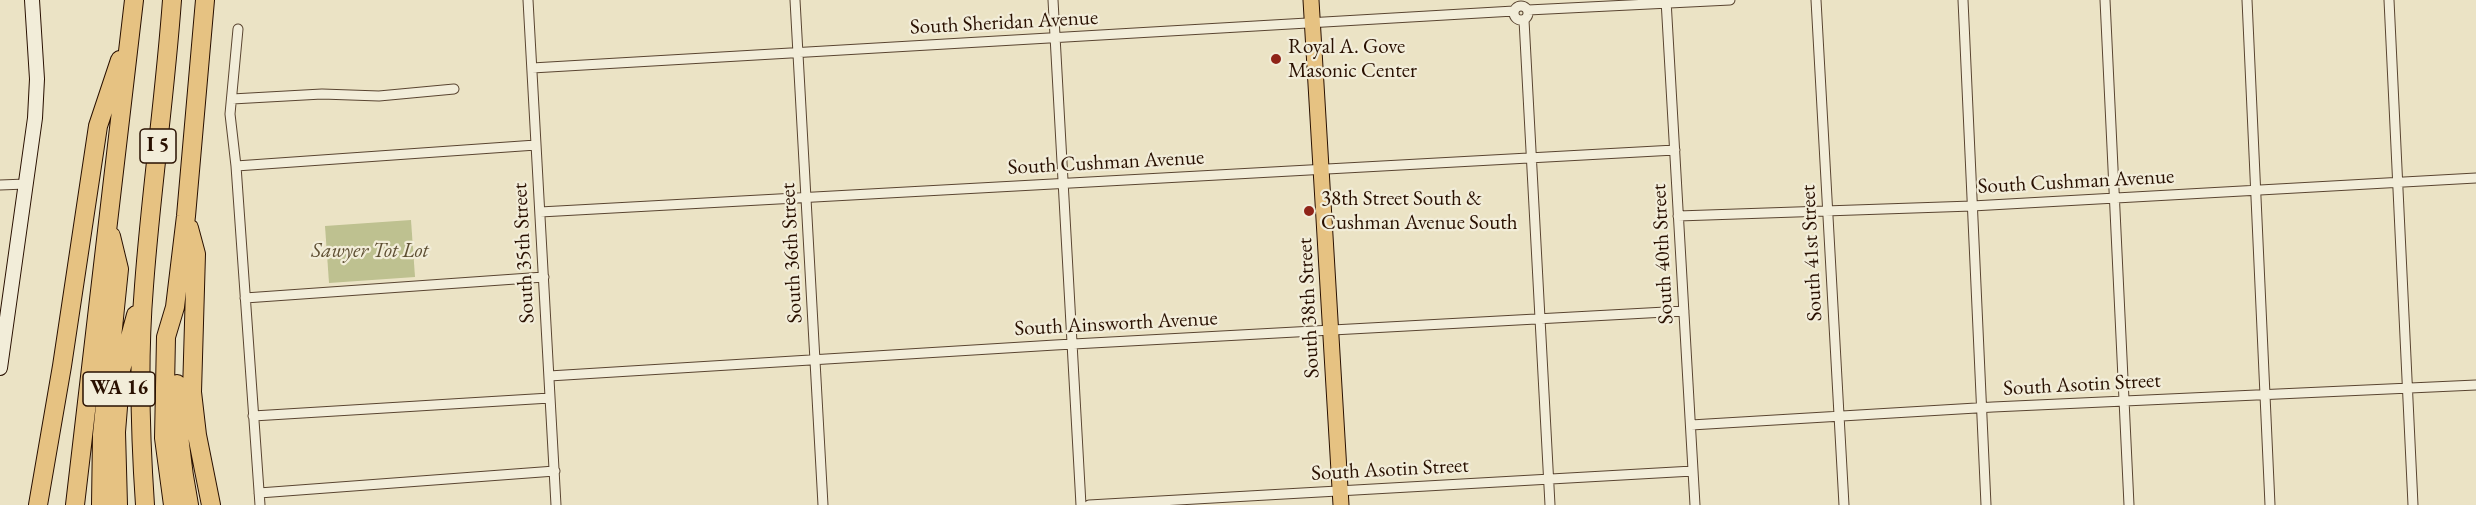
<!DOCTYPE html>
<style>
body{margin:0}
canvas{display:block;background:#ebe3c5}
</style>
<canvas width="2476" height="505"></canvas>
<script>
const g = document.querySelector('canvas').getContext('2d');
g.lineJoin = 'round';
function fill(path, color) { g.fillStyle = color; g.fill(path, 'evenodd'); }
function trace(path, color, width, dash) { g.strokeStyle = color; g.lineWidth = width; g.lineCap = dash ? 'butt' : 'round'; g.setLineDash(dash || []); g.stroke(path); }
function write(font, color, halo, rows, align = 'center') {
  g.font = font + ' "EB Garamond",serif'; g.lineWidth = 4.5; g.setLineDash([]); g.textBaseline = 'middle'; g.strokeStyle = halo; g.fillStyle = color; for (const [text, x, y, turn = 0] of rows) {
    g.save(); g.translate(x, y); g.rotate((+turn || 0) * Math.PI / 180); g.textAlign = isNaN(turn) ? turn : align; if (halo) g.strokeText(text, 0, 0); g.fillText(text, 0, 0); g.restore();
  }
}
const green = new Path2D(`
 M411,220l4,57 -86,6 -4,-57z`);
const minor = new Path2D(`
 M528,0l28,505
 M795,0l28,505
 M1053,0l28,505
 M1666,0l29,505
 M1816,0l28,505
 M1963,0l23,505
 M2105,0l24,505
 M2247,0l23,505
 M2389,0l24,505
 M1514 13a7 7 0 1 1 14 0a7 7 0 1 1-14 0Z
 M1528,10l202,-10
 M1524,20l26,485
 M238,29l-8,85 6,52 24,339
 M532,68l982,-57
 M232,99l90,-5 57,2 75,-7
 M236,166l300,-21
 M0,185l26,-1
 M540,212l1135,-62
 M1678,216l294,-10 504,-28
 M245,298l299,-21
 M549,376l506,-31 629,-34
 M253,416l297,-18
 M1691,425l302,-18 483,-22
 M259,493l296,-22
 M1089,505l604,-34`);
const secondary = new Path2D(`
 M0,368l35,-250 2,-39 -5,-79`);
const primary = new Path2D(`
 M1311,0l30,505`);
const motorway = new Path2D(`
 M189,228l7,26 -4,138 5,43 14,70
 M177,384c0,41 4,80 12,121
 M38,505l24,-139 36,-240 22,-66
 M75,505l59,-505
 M101,505l1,-70 17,-166 -8,-33
 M118,505l-2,-73 5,-62 15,-55
 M145,505c-5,-73 -7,-146 -1,-219 7,-95 21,-190 28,-286
 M173,505l-9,-67 2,-101 9,-30 11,-91 19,-216`);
const markers = [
 [1276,59,6,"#8f2418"],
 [1309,211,6,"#8f2418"]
];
const shields = [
 [158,146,36],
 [119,389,72]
];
const shieldNames = [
 ["I 5",158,146],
 ["WA 16",119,389]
];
const streetNames = [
 ["South Sheridan Avenue",1004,23,-3],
 ["South Cushman Avenue",1106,163,-3],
 ["South Cushman Avenue",2076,182,-3],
 ["South 35th Street",524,253,-93],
 ["South 36th Street",792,253,-93],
 ["South 41st Street",1812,253,-93],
 ["South 40th Street",1663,254,-93],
 ["South 38th Street",1309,308,-93],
 ["South Ainsworth Avenue",1116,324,-3],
 ["South Asotin Street",2082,385,-3],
 ["South Asotin Street",1390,470,-3]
];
const poiNames = [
 ["Royal A. Gove",1288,47],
 ["Masonic Center",1288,71],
 ["38th Street South &",1321,199],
 ["Cushman Avenue South",1321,223]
];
const parkNames = [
 ["Sawyer Tot Lot",370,251]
];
fill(green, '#bec190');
trace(minor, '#5a4531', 11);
trace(secondary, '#291000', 16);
trace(primary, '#291000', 17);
trace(motorway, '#291000', 20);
trace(minor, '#f2edd9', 9);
trace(secondary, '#f2edd9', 14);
trace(primary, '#e6c282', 15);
trace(motorway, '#e6c282', 18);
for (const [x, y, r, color] of markers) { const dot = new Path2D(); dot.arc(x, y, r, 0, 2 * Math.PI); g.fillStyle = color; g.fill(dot); trace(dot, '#f2edd9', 2); }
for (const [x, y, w] of shields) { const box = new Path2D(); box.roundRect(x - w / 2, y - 17, w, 34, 4.5); g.fillStyle = '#f2edd9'; g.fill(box); trace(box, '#291000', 1.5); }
write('bold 20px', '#291000', null, shieldNames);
write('21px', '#291000', '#f2edd9', streetNames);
write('21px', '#291000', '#f2edd9', poiNames, 'left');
write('italic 21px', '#5d4e32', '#f2edd9', parkNames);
</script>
